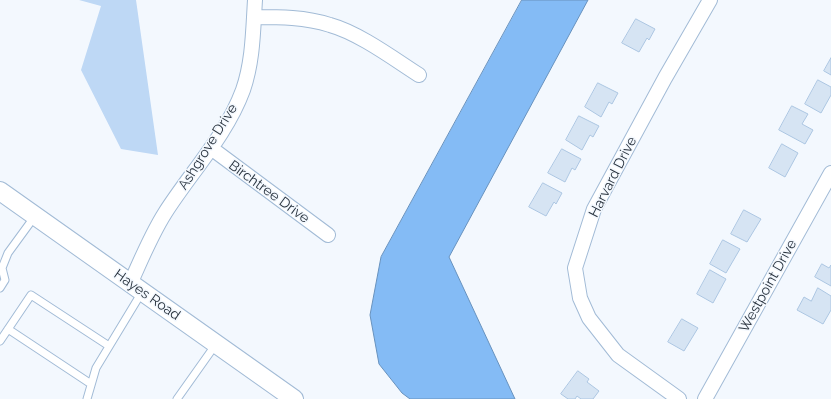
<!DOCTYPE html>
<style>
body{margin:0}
canvas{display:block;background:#f3f8fe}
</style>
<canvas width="831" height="399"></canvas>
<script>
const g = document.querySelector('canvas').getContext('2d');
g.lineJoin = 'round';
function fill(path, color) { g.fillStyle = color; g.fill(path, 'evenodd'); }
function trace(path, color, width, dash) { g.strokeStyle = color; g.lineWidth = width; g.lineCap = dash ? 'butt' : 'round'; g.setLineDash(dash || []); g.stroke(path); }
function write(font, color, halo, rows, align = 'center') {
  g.font = font + ' Raleway,sans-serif'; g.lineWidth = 3; g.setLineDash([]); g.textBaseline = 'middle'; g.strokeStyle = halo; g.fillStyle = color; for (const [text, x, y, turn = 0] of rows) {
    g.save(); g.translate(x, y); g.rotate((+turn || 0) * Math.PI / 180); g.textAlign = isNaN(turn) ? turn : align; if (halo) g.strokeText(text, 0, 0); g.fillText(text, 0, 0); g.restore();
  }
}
const green = new Path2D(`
 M79,0h57l22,155 -37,-6 -40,-79 20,-64z`);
const water = new Path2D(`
 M522,0h66l-139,257 66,142h-105l-8,-6 -23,-29 -9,-49 11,-58z`);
const building = new Path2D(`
 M636,19l19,10 -6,11 -2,-2 -8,14 -17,-9z
 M831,58v17l-7,-4z
 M818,80l13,7v8l-10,18 -16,-9z
 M598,83l20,10 -6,11 -3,-2 -8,15 -16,-10z
 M792,106l16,8 -6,10 11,6 -8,14 -26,-14z
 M579,116l20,10 -6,11 -3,-2 -8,15 -16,-10z
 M782,144l16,9 -13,24 -16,-9z
 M562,149l19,10 -6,11 -3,-2 -7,14 -17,-9z
 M543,183l19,10 -6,11 -2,-2 -8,14 -17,-9z
 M744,210l17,9 -14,23 -16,-8z
 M723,240l17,9 -14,24 -16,-9z
 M822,264l7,4 2,-3v21l-16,-9z
 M710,270l16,9 -13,24 -16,-9z
 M818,288l13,8v14l-8,14 -26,-14 7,-13 7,4z
 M682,319l16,9 -14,23 -16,-9z
 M578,371l11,8 -2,3 12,9 -6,8h-12l-4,-3 -2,3h-7l-7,-5z`);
const service = new Path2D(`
 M0,288l5,-8 -3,-12 6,-15 27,-37
 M8,329l83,55
 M0,341l31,-46 78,51
 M87,399l9,-31 46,-76
 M177,399l39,-55`);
const minor = new Path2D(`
 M254,17c26,0 51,0 76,8 29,8 64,34 89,50
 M211,148l117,87
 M130,284c11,-24 21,-49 35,-71 26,-41 61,-77 78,-123 10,-29 10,-59 12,-90
 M679,399l-61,-44 -29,-37 -9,-20 -5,-30 19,-59 71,-131 45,-78
 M705,399l126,-226`);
const tertiary = new Path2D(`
 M0,191l294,208`);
const streetNames = [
 ["Ashgrove Drive",208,147,-58],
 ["Harvard Drive",613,177,-63],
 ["Birchtree Drive",269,192,36],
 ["Westpoint Drive",768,286,-61],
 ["Hayes Road",147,295,35]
];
fill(green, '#bed8f5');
fill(water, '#84bbf5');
trace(water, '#6892be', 1);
fill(building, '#d6e4f3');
trace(building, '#acc6e2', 1);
trace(service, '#a2bbd6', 9);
trace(minor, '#a2bbd6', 16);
trace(tertiary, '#a2bbd6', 20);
trace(service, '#fff', 7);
trace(minor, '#fff', 14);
trace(tertiary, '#fff', 18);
write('14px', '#27313c', '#f3f8fe', streetNames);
</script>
